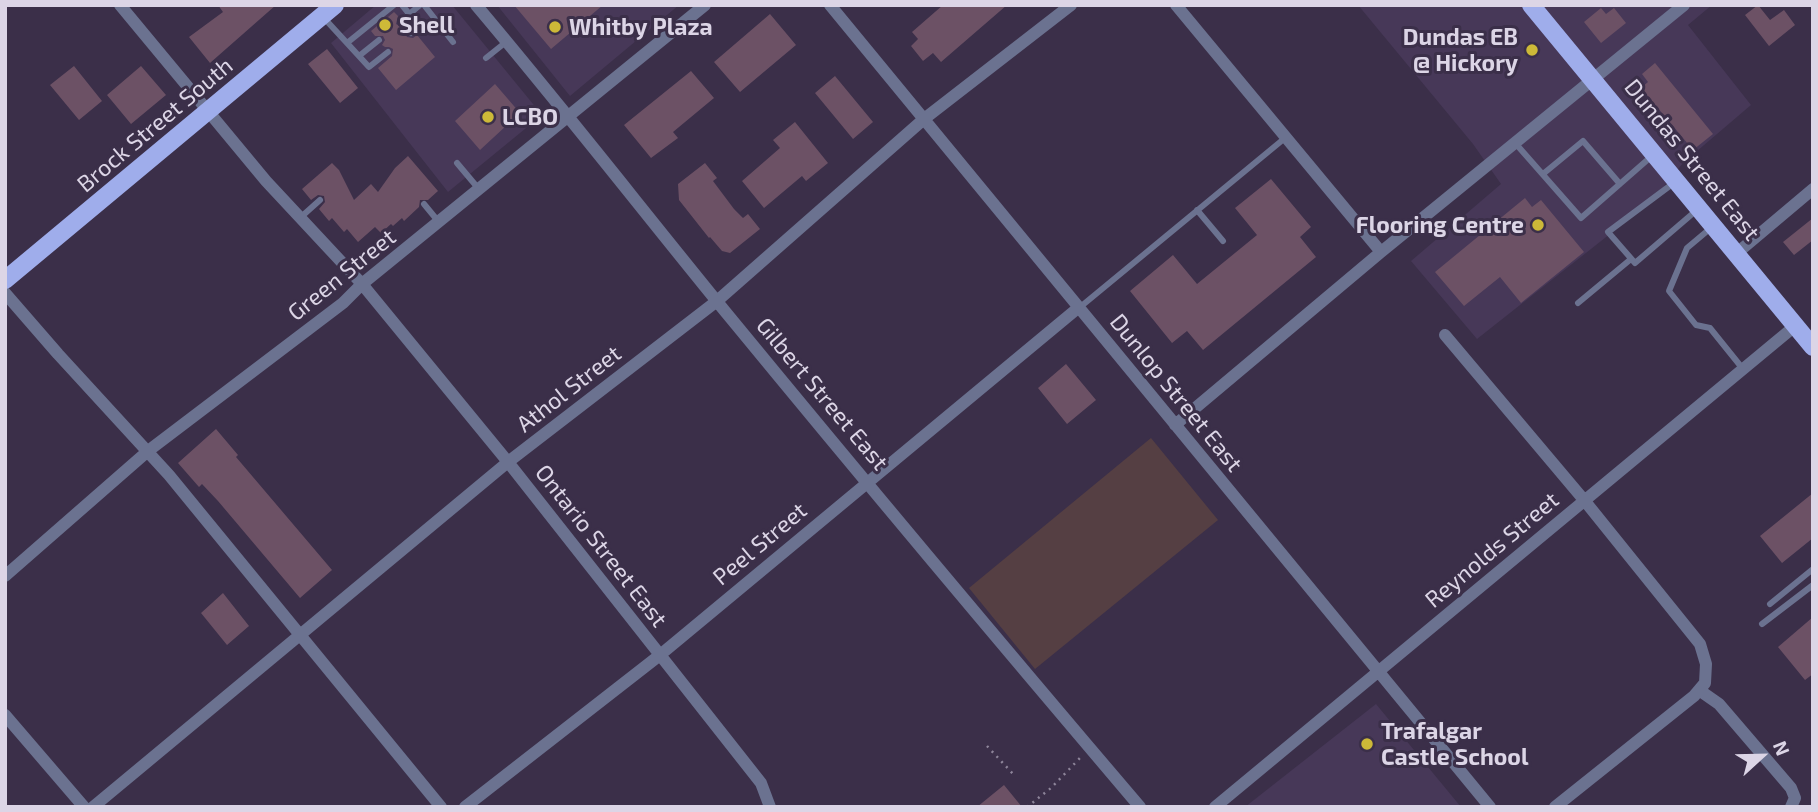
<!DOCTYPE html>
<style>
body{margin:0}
#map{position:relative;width:1818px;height:812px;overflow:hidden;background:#3b2f49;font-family:"Exo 2",sans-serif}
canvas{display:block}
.frame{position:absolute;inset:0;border:7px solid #dcd5e6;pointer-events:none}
.north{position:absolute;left:1727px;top:721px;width:70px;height:70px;-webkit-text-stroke:5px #3b2f49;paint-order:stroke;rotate:68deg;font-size:19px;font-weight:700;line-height:28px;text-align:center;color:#dcd5e6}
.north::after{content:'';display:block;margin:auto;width:24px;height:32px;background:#dcd5e6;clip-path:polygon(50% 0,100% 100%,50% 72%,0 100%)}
</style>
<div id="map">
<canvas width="1818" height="812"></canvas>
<div class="frame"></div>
<div class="north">N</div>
</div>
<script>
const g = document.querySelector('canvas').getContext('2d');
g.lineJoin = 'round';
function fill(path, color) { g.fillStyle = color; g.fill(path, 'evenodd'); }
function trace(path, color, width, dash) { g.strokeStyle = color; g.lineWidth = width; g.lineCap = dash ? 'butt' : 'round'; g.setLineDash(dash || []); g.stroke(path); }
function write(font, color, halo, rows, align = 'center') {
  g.font = font + ' "Exo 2",sans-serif'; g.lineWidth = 6; g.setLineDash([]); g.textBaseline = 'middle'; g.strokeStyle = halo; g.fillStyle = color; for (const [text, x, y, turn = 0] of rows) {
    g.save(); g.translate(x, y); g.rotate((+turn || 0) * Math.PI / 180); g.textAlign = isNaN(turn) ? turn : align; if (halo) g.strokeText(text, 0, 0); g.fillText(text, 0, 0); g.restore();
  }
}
const built = new Path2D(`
 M376,5h76l90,110 -94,77 -117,-149z
 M497,5h182l-109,91z
 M1358,5h354l-24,20 63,80 -68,58 -30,37 -176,139 -66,-78 90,-77 -28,-40z
 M1376,704l85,103h-216z`);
const green = new Path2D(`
 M1151,438l67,82 -183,149 -66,-81z`);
const building = new Path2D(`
 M218,5h58l-66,58 -21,-26 34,-25z
 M514,5h89l-52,44z
 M943,5h64l-66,57 -8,-9 -10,8 -12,-15 7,-7 -6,-7z
 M1758,5l12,15 14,-10 11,15 -26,21 -24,-31z
 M1601,8l5,6 8,-6 12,15 -25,20 -17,-21z
 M394,12l4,4 -2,8 4,2 5,-1 3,3 -3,5 2,4 6,1 4,-3 18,22 -39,33 -18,-22 14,-12 1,-7 -4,-2h-4l-3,-2 3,-5 -2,-4h-8l-4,-5z
 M770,14l26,31 -56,47 -26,-30z
 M327,49l31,39 -18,15 -32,-39z
 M1655,63l58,71 -20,16 -52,-62 7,-6 -6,-8z
 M74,66l28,35 -23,19 -29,-35z
 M141,66l25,29 -35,29 -24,-29z
 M691,71l23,27 -41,34 5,6 -27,20 -27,-33z
 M835,76l38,46 -20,17 -38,-46z
 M495,84l25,29 -40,37 -25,-29z
 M795,122l33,41 -22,18 -4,-5 -38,32 -22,-27 38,-33 -7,-8z
 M408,156l30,35 -10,9h-8l-1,7 -15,14 -2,-3 -9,8 -2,-2 -10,9 -6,-6 -17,15 -11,-13 -3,3 -12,-14 -3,3 -10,-12 6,-7 -1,-6 -6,-1 -7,5 -9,-11 30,-26 7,7 15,30 17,-16 7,8 17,-24z
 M705,163l12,15 -4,3 21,28 9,9 5,-4 12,15 -30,24 -8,-2 -12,-14 -1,1 -30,-38 -1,-16z
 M1271,179l40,48 -11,10 16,20 -113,93 -16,-19 -15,12 -42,-52 43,-36 24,29 60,-49 -22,-27z
 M1525,198l7,9 9,-7 43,52 -63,51 -21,-26 -36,29 -29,-34z
 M1813,218v22l-19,15 -11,-13z
 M1066,364l30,36 -29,24 -29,-36z
 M216,429l22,26 -2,2 96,113 -32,28 -82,-97 -16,-17 -3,3 -21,-24z
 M1813,493v45l-31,25 -22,-27z
 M223,593l26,33 -22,19 -26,-32z
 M1813,617v57l-8,6 -27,-33z
 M1004,785l18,22h-45z`);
const path = new Path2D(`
 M987,746l28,30
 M1027,807l24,-19 29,-30`);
const lane = new Path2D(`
 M402,5l17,21 -8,7
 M424,5l29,37
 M324,18l45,49 19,-15
 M401,21l19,-16
 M347,43l47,-38
 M359,56l20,-16
 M486,58l20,-16
 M1516,144l65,74 72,-63
 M457,163l21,25
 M1543,174l40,-33 37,43
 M1675,182l-67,50 27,31 63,-54
 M424,204l14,17
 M1197,210l26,31
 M301,217l19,-17
 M1712,227l-25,21 -18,43 27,34 14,3 33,41
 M1578,303l53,-44
 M1079,308l206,-170
 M1770,604l43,-35
 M1762,624l51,-39`);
const street = new Path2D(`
 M120,5l146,176 96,103 146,178 253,321 9,24
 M476,5c88,104 171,211 257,316 134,163 270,325 407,486
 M830,5l660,802
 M1176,5l205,247
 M1737,253l76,-64
 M5,293l53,61 111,121 272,332
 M1445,335l139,165 116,144 6,20 -1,19 -11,13 -139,111
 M1175,425l206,-173 303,-247
 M5,576l143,-125 195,-148 19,-19 343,-279
 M1699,690l20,14 72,84 4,10 -4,9
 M5,715l79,92
 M93,807l415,-345 209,-161 207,-182 147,-114
 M465,807l195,-152 418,-347
 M1215,807l580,-481`);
const primary = new Path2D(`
 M1531,5l282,342
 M5,280l330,-275`);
const markers = [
 [385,25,7,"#cdb938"],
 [555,27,7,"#cdb938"],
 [1532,50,7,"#cdb938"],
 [488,117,7,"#cdb938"],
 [1538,225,7,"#cdb938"],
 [1367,744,7,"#cdb938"]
];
const poiNames = [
 ["Shell",399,25],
 ["Whitby Plaza",569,27],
 ["Dundas EB",1518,37,"right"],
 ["@ Hickory",1518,63,"right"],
 ["LCBO",502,117],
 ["Flooring Centre",1524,225,"right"],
 ["Trafalgar",1381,731],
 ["Castle School",1381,757]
];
const streetNames = [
 ["Brock Street South",155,125,-40],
 ["Dundas Street East",1692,160,51],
 ["Green Street",342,275,-39],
 ["Athol Street",569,389,-38],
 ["Dunlop Street East",1176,393,51],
 ["Gilbert Street East",822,394,50],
 ["Peel Street",760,544,-40],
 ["Ontario Street East",601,546,52],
 ["Reynolds Street",1492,550,-40]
];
fill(built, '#473858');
fill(green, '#553f43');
fill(building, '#6c5165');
trace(path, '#8e859a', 2.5, [2, 5]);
trace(lane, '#6b7290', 6);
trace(street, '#6b7290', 12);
trace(primary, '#9fadeb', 18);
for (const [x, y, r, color] of markers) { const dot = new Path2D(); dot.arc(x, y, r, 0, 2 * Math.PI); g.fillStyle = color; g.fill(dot); trace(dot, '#3b2f49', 2.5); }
write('bold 23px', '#dcd5e6', '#3b2f49', poiNames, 'left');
write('23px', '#dcd5e6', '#3b2f49', streetNames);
</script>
